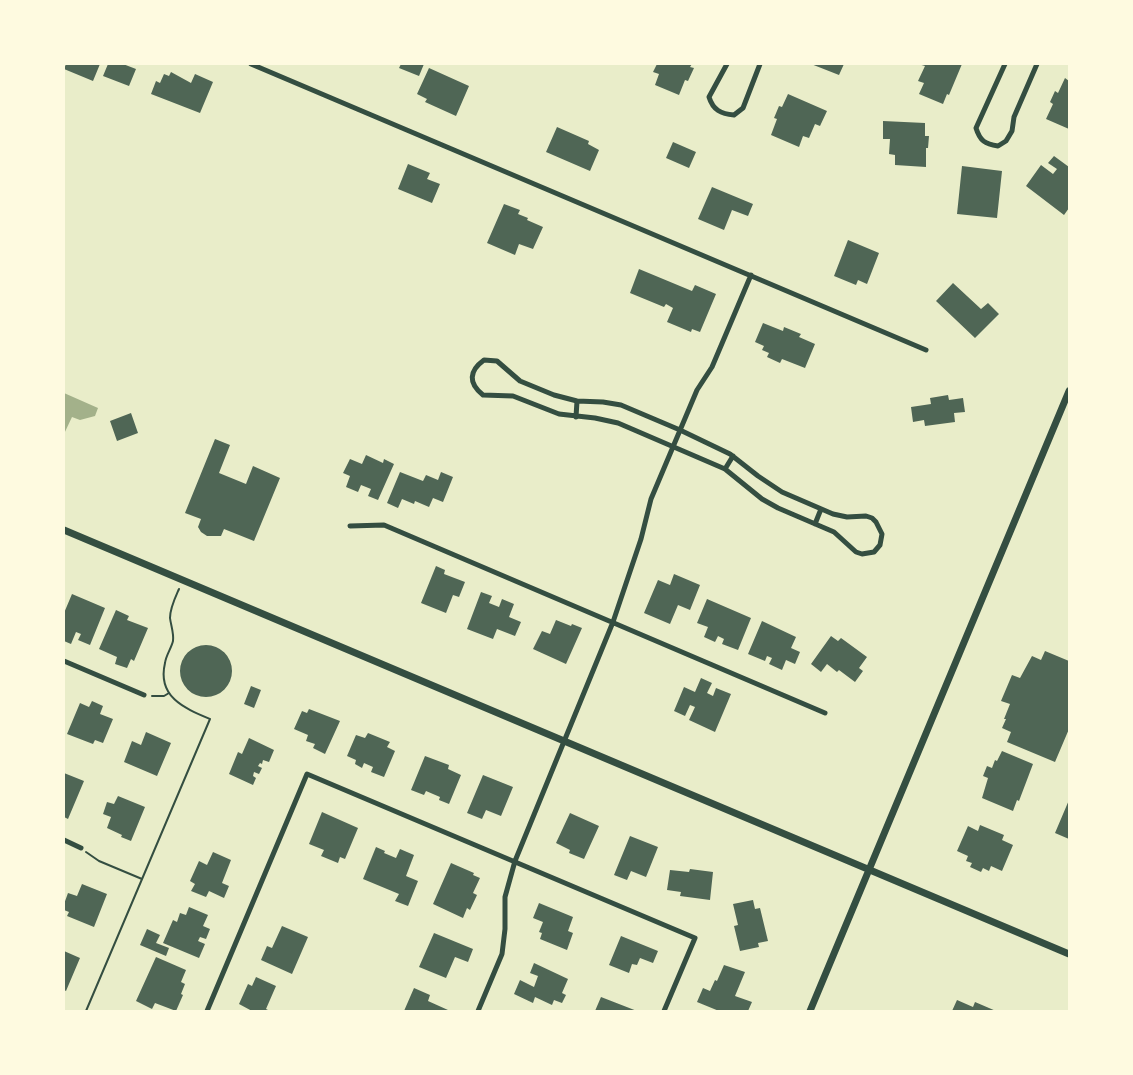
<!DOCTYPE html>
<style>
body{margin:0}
#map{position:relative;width:1133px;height:1075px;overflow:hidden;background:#e9edc9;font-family:Rubik,sans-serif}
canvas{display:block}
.frame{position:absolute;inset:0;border:65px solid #fefae0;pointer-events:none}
</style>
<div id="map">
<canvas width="1133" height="1075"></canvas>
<div class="frame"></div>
</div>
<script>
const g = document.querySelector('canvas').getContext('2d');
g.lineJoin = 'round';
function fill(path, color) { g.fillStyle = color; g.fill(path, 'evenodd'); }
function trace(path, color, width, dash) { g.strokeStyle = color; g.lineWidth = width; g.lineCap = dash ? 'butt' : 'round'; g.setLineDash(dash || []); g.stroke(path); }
const water = new Path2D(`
 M64,393l34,15 -3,8 -15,4 -8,-3 -8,17z`);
const building = new Path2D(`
 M66,64h34l-7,17 -29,-12z
 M108,64h15l13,5 -7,17 -26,-10z
 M401,64h23l-5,12 -20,-8z
 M657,64h35l-2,3 4,1 -6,13 -3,-1 -6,15 -24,-10 4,-11 -6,-2z
 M811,64h33l-5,11z
 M918,64h44l-13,31 -2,-1 -4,10 -24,-10 5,-11 -6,-2 7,-15z
 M429,68l40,18 -13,30 -31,-14 2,-3 -10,-5z
 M171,72l20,11 4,-9 18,8 -13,31 -49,-19 5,-13 4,2 4,-9 5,2z
 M1065,78l4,3v48l-23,-10 7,-15 -3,-2 5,-11 3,2z
 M788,94l39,17 -7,15 -5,-2 -6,14 -6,-2 -4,11 -28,-12 6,-16 -3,-1 5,-12 3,1z
 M883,121l42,2v13h4l-1,12h-2v19l-31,-2v-10l-6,-1 1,-15h-7z
 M557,127l32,14 -1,3 11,6 -9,21 -44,-19z
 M673,142l23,10 -7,16 -23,-10z
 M1054,156l15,11v41l-5,7 -38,-29 15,-21 12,9 4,-5 -9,-6z
 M408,164l22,9 -3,6 13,5 -8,19 -34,-14z
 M962,166l40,5 -5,47 -40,-4z
 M712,187l41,17 -5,12 -16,-6 -8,20 -26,-11z
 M504,204l16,6 -2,4 10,4 -1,2 16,7 -10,22 -14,-5 -4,11 -28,-12z
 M848,240l31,13 -12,31 -9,-4 -2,5 -22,-9z
 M639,269l53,22 3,-6 21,9 -16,38 -8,-3 -1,3 -24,-10 6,-14 -7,-4 -2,3 -34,-14z
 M953,283l28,26 7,-6 11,11 -24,24 -39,-37z
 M763,323l20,8 1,-4 17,7 -2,3 16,7 -10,24 -23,-9 -2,4 -13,-6 2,-4 -7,-3 2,-4 -9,-4z
 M948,395l1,5 14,-2 2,14 -11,1 1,9 -30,4 -1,-6 -11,2 -2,-15 20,-3 -1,-6z
 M131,413l7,20 -21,8 -7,-20z
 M215,439l15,6 -11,28 27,11 7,-18 27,12 -26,63 -30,-12 -3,7h-14l-6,-4 -3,-5 3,-8 -16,-6z
 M366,455l17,8 1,-4 10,5 -16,36 -10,-4 3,-7 -10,-4 -3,7 -12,-5 4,-11 -7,-3 7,-14 12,5z
 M400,472l23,9 3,-6 12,5 3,-8 12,5 -10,25 -10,-4 -4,9 -14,-6 -1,3 -12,-5 -4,9 -11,-5z
 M436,566l9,4 -1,4 21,8 -6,15 -6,-2 -7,18 -25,-10z
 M674,574l26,11 -10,25 -12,-5 -8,19 -26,-11 14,-33 12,5z
 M481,592l11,4 -3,7 10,4 3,-8 12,5 -5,13 12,5 -6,14 -18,-7 -4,10 -26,-10z
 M72,594l33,14 -15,37 -12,-5 3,-6 -5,-2 -5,12 -7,-3v-28z
 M707,599l44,19 -13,32 -16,-6 2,-5 -6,-3 -3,6 -11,-5 4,-10 -11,-4z
 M116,610l13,6 -2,4 21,8 -14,33 -3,-2 -4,9 -12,-4 2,-7 -18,-8z
 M556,620l15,6 1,-2 10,4 -16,36 -33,-15 9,-18 8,3z
 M762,621l34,16 -5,11 9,4 -5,12 -9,-4 -4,10 -13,-6 3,-6 -5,-2 -2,5 -17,-7z
 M831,636l7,5 3,-3 26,19 -8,11 4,3 -8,11 -16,-12 -2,2 -10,-8 -6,8 -10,-8z
 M180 671a26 26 0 1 1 52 0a26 26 0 1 1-52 0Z
 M1045,651l24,10v68l-14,33 -48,-20 4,-10 -9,-4 4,-9h-2l6,-15 -9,-3 11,-26 8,3 12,-22 9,4z
 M701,678l11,5 -5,10 6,3 3,-8 15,6 -16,38 -26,-12 6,-13 -5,-2 -5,11 -11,-5 10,-24 11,5z
 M251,686l10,4 -7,18 -10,-4z
 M92,701l11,5 -3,8 13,5 -10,24 -8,-3 -2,4 -26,-10 13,-31 9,4z
 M309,709l31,12 -15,33 -12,-6 2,-4 -9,-3 2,-6 -14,-6 8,-18 5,2z
 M146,732l25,11 -14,33 -33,-14 8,-21 9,4z
 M368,733l22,9 -3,5 8,4 -11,26 -13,-5 2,-5 -9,-4 -2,5 -7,-4 1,-4 -9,-4 9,-21 9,3z
 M249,738l25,12 -5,12 -6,-2 -1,4 -2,-1 -2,3 4,2 -3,6 -5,-2 -1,4 3,2 -3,7 -24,-11 9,-22 4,2z
 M1002,751l31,13 -14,37 -2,-1 -4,11 -31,-13 6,-20 -5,-2 4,-10 5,2 3,-8 2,1z
 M425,756l24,9 -1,4 13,6 -12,29 -10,-4 1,-3 -14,-6 -2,4 -13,-5z
 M64,773l20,8 -16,38 -4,-2z
 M483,775l30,12 -12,29 -15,-6 -4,9 -15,-6z
 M118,796l27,11 -14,34 -10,-4 1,-2 -15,-7 4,-11 -8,-3 4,-12 7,2z
 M1069,800v39l-14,-6z
 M322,812l36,16 -13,31 -5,-2 -2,6 -17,-7 3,-6 -15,-6z
 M570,813l29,13 -15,33 -15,-6 1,-3 -14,-7z
 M980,825l24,10 -2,5 11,5 -11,26 -11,-5 -2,5 -6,-3 -2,4 -11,-5 2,-4 -6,-2 2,-5 -11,-5 11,-25 10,5z
 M630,836l28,11 -12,30 -15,-6 -4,9 -13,-5z
 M376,847l9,4 -1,2 12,5 4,-9 14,6 -8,21 12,5 -10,25 -13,-5 4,-7 -36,-15z
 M213,852l18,8 -9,23 7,3 -5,12 -15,-7 -3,6 -15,-6 4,-7 -5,-3 9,-20 8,4z
 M451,863l23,10 -1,2 7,3 -7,15 4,2 -7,15 -3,-2 -4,10 -30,-14z
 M690,869l23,3 -3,28 -30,-4 1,-4 -14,-2 3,-20 19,2z
 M82,884l25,10 -13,33 -27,-11 2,-4 -5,-2v-6l4,-11 9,3z
 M753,900l2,9 5,-1 8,33 -10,2 1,4 -19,4 -6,-25 4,-1 -5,-21z
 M539,903l34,14 -5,14 5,2 -6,17 -27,-11 2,-6 -3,-1 4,-10 -10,-4z
 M189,907l19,8 -5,11 7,3 -4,10 -6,-2 -2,4 7,3 -6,14 -36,-15 10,-23 4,2 3,-9 6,2z
 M282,926l26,11 -16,37 -31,-14 6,-14 5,2z
 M147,929l13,6 -4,8 13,5 -3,8 -26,-11z
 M434,933l39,16 -5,13 -13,-5 -9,21 -27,-11z
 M621,936l37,15 -5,12 -13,-5 -3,7 -5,-1 -3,9 -20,-8z
 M64,951l16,7 -14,33 -2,-1z
 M156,957l30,13 -5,12 4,2 -4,10 2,1 -7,16 -21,-8 -3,6 -16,-8z
 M534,963l34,16 -6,14 4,2 -4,8 -8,-3 -2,5 -17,-8 -2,6 -19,-9 6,-14 14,7 4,-11 -8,-3z
 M724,965l21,7 -10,24 17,6 -4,9h-29l-22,-9 6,-14 7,3 5,-11 2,1z
 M256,977l20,9 -10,23 4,2h-18l-13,-7 9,-20 4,2z
 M414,988l16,7 -2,6 20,9 -1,1h-43z
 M601,997l36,14h-42z
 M957,1000l16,7 2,-5 21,9h-44z`);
const path = new Path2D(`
 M152,696h12l5,-3
 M86,852l13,9 43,18
 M86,1011l124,-292c-26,-11 -53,-22 -45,-56 1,-8 6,-14 8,-22 1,-8 -2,-15 -3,-23 0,-10 5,-20 9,-29`);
const minor = new Path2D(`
 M251,64l675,286
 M727,64l-18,33c4,13 12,17 25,18l9,-7 17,-44
 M1005,64l-29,64c4,13 9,16 22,18l8,-5 6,-10 2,-14 23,-53
 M484,360l13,1 23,20 34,14 23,6 26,1 18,3 59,25 50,24 28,22 24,16 51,22 14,3 19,-1 6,2 4,4 6,12 -2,11 -6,7 -12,2 -6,-2 -22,-20 -56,-24 -16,-9 -37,-30 -107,-46 -23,-5 -36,-4 -46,-18 -30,-1c-15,-12 -14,-24 1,-35z
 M576,417l1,-16
 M725,469l8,-13
 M815,524l6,-15
 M350,526l34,-1 441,188
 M64,661l80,34
 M64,840l17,8
 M207,1011l100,-237 388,164 -31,73
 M478,1011l24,-57 3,-25v-32l10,-36 98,-239 28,-83 10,-40 46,-109 15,-23 39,-92`);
const secondary = new Path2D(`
 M64,530l1005,424
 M810,1011l259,-620`);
fill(water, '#a3b18a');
fill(building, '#4f6655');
trace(path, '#344e41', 2);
trace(minor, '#344e41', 5);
trace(secondary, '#344e41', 7);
</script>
